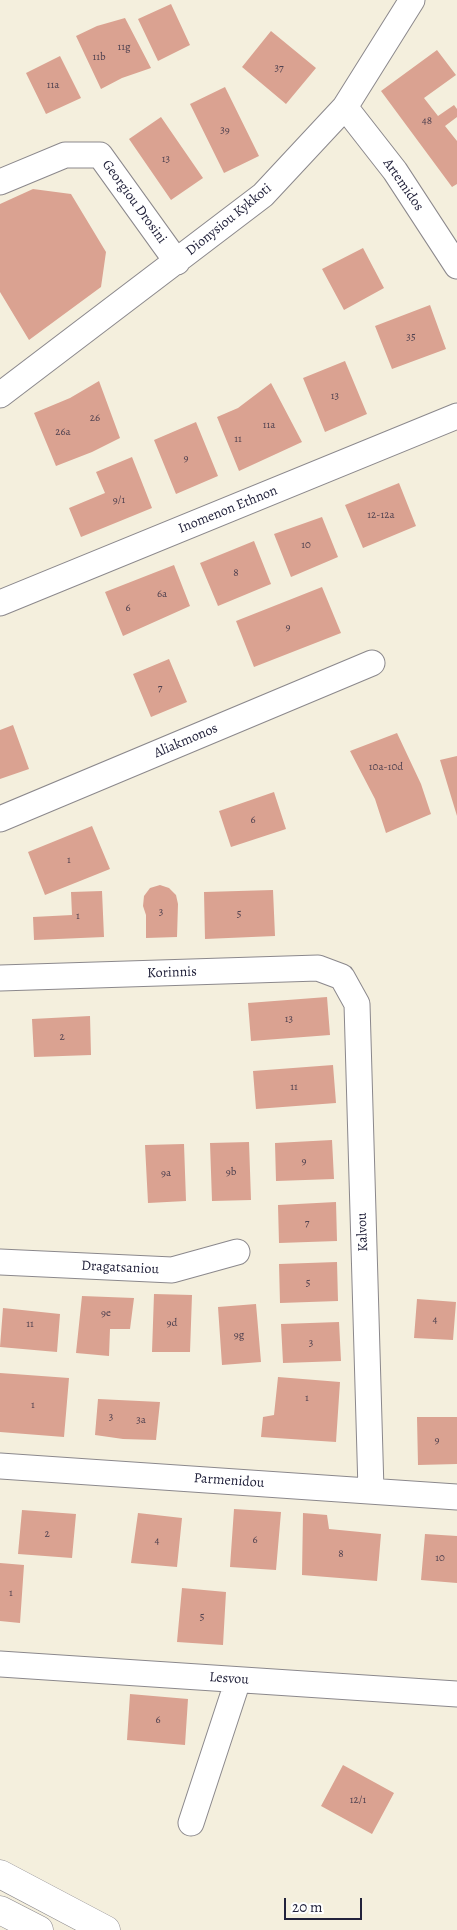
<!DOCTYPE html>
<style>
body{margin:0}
#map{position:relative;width:457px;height:1930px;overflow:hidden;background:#f4efdd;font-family:Alegreya,serif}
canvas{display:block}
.scale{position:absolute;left:284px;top:1898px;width:78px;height:22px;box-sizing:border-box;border:2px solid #22223b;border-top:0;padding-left:6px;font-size:15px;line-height:18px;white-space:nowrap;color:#22223b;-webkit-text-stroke:4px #fff;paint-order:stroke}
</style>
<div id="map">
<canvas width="457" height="1930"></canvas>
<div class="scale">20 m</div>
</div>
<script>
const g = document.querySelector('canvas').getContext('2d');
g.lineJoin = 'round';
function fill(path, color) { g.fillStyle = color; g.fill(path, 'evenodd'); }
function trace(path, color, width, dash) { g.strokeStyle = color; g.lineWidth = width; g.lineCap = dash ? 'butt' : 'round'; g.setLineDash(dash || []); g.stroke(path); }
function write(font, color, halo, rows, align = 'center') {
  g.font = font + ' Alegreya,serif'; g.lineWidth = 4.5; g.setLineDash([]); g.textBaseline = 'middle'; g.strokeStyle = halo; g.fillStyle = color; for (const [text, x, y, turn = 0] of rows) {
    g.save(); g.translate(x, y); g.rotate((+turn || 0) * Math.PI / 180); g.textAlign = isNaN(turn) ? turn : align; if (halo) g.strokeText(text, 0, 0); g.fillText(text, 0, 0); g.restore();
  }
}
const building = new Path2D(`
 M171,4l19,41 -32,16 -20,-42z
 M125,18l26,50 -29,10 -21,11 -25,-53 21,-10z
 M271,31l45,37 -30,36 -44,-37z
 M437,50l19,25 -32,23 14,18 16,-11 3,4v8l-12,9 12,15v43l-5,3 -71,-96z
 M60,56l21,42 -35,16 -20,-41z
 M225,87l34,69 -35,17 -34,-69z
 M161,117l42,61 -32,22 -42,-61z
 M33,189l38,5 35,58 -5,35 -72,53 -29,-48v-88z
 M363,248l21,40 -40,22 -22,-41z
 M430,305l16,44 -54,20 -17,-43z
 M345,361l22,53 -42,18 -22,-54z
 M99,381l21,57 -28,14 -36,14 -22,-53 36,-15z
 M271,383l31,59 -63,29 -22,-54 21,-9z
 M196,422l22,54 -42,18 -22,-54z
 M132,457l20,51 -71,29 -12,-29 36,-15 -9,-21z
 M399,483l17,43 -53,22 -18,-43z
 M322,517l16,40 -47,20 -17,-43z
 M254,541l17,43 -53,22 -18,-43z
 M174,565l16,41 -67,30 -18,-44z
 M322,587l19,46 -87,34 -18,-46z
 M169,659l18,43 -36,15 -18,-43z
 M13,725l16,44 -29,10v-49z
 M397,733l24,51 10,30 -45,19 -11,-34 -25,-48z
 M457,756v60l-17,-56z
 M274,792l12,37 -55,18 -12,-36z
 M92,826l18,43 -65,26 -17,-43z
 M160,885l9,3 7,7 2,9 -1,33 -31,1v-23l-3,-9 1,-10 6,-8z
 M273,890l2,46 -70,3 -1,-47z
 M102,891l2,46 -70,3 -1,-23 39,-2 -1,-23z
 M327,997l3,38 -79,6 -3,-38z
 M90,1016l1,39 -57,2 -2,-38z
 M333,1065l3,38 -80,6 -3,-38z
 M332,1140l2,39 -58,2 -1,-38z
 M249,1142l2,58 -39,1 -2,-58z
 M184,1144l2,57 -38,2 -3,-58z
 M336,1202l1,39 -58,2 -1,-38z
 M337,1262l1,39 -58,2 -1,-39z
 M154,1294l38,1 -2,57h-38z
 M82,1296l52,2 -4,31h-20l-1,27 -33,-3z
 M417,1299l39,3 -3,38 -39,-2z
 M256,1304l5,58 -39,3 -4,-58z
 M3,1308l57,6 -3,38 -57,-5z
 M339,1322l2,39 -58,2 -2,-39z
 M0,1373l69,5 -5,59 -64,-5z
 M278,1377l62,5 -4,60 -75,-5 2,-20 11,-2z
 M98,1399l62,3 -4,38 -33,-1 -28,-4z
 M417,1417h40v47l-39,1z
 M234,1509l47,3 -5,58 -46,-3z
 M22,1510l54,4 -4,44 -54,-4z
 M138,1513l44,5 -5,49 -46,-4z
 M303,1513l24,2 2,14 52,5 -4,47 -75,-6z
 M425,1534l32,2v47l-36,-3z
 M0,1563l24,2 -4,58 -20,-2z
 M182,1588l44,4 -3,53 -46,-3z
 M130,1694l58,5 -3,46 -58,-5z
 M343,1765l51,28 -22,41 -51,-28z`);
const minor = new Path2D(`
 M345,107l50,64 62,95
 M0,182l65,-27h35l77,107
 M0,395l263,-200 82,-88 67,-107
 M0,603l457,-187
 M0,819l372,-156
 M0,978l318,-10 24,9 15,27 14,486
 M0,1262l172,8 65,-18
 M0,1466l457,31
 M0,1664l457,30
 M191,1823l47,-143`);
const trunk = new Path2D(`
 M0,1874l106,56
 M0,1910l39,20`);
const numberNames = [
 ["11g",124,47],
 ["11b",99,57],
 ["37",279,68],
 ["11a",53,85],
 ["48",427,121],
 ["39",225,130],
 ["13",166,159],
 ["35",411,337],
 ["13",335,396],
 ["26",95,418],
 ["11a",269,425],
 ["26a",63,432],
 ["11",238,439],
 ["9",186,458],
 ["9/1",119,500],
 ["12-12a",381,515],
 ["10",306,545],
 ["8",236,573],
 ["6a",162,594],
 ["6",128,608],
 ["9",288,627],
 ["7",160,688],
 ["10a-10d",386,767],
 ["6",253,820],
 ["1",69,860],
 ["3",161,912],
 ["5",239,914],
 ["1",78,916],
 ["13",289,1019],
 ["2",62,1037],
 ["11",294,1087],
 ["9",304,1161],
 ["9b",231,1172],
 ["9a",166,1173],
 ["7",307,1223],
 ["5",308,1283],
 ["9e",106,1313],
 ["4",435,1320],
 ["9d",172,1323],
 ["11",30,1324],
 ["9g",239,1335],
 ["3",311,1343],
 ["1",307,1398],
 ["1",33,1405],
 ["3",111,1417],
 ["3a",141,1420],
 ["9",437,1440],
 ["2",47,1534],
 ["6",255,1540],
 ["4",157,1541],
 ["8",341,1554],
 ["10",440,1558],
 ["1",11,1593],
 ["5",202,1617],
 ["6",158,1720],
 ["12/1",358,1800]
];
const streetNames = [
 ["Artemidos",403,185,55],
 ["Georgiou Drosini",134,202,54],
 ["Dionysiou Kykkoti",229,220,-39],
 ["Inomenon Ethnon",228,510,-22],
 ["Aliakmonos",186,741,-23],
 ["Korinnis",172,973,-2],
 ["Kalvou",363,1232,-92],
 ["Dragatsaniou",120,1268,3],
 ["Parmenidou",229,1481,4],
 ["Lesvou",229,1679,4]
];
fill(building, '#daa291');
trace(minor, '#8b888c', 27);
trace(trunk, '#8b888c', 29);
trace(minor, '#fff', 25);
trace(trunk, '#fff', 28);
write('11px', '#504250', null, numberNames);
write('14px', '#22223b', '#fff', streetNames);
</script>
